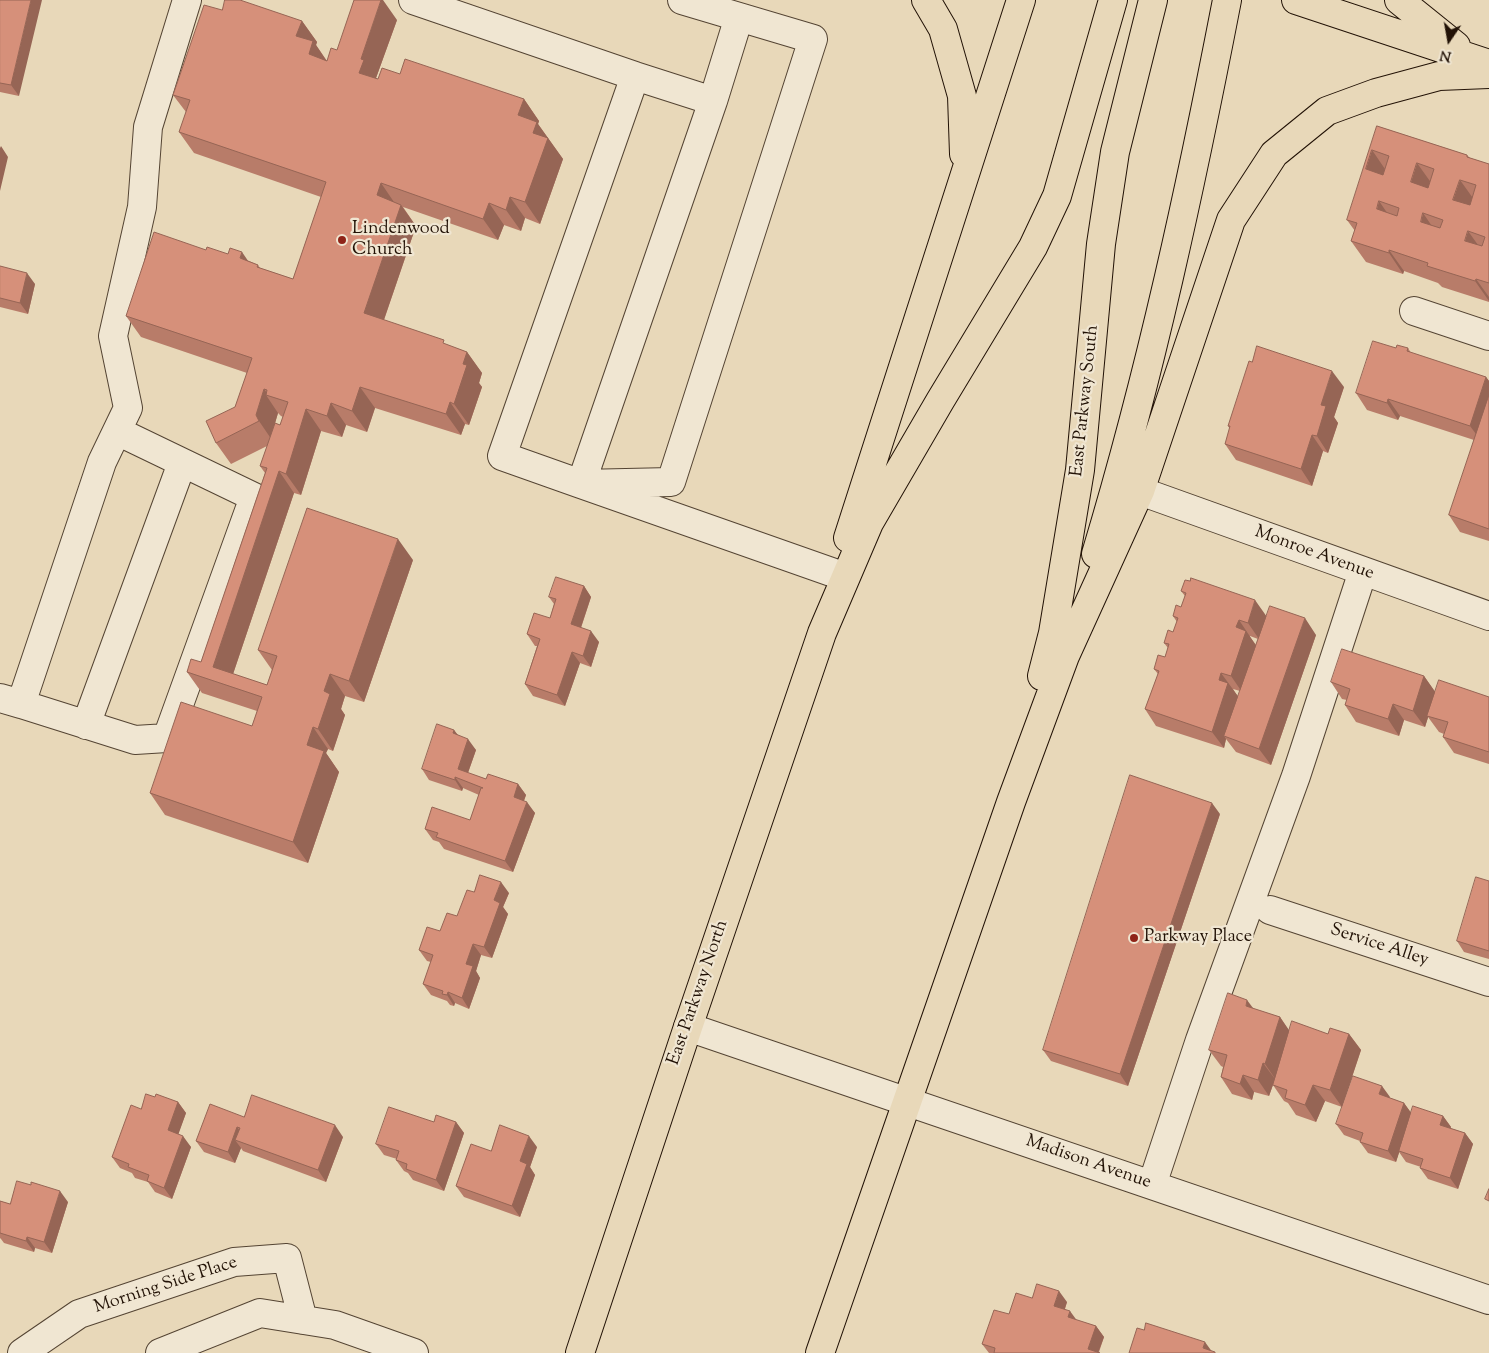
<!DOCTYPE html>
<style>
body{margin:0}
#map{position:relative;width:1489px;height:1353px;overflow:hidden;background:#e8d8b9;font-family:"Sorts Mill Goudy",serif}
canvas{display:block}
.north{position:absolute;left:1424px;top:15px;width:50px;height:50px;-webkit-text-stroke:4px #f0e6d2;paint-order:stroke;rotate:192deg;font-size:14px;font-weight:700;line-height:20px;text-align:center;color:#221206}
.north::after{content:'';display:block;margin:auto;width:18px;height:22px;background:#221206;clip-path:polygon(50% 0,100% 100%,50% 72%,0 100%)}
</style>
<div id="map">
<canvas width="1489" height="1353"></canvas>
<div class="north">N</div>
</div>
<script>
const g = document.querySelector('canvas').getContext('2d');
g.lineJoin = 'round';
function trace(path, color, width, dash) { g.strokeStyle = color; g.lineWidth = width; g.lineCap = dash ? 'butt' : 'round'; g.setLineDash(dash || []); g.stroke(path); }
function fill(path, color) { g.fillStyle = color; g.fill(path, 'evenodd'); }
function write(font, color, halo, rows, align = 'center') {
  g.font = font + ' "Sorts Mill Goudy",serif'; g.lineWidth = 4.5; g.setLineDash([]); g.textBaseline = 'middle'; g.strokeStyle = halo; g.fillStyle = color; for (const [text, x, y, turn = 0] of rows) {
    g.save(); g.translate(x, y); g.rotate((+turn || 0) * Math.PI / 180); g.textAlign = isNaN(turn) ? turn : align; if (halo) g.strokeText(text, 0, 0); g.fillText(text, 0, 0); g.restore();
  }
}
const minor = new Path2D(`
 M413,0l222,76 -133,380 79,28 132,-383
 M682,0l131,39 -142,443 -90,2 256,90
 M635,76l78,25 26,-84
 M1414,311l75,25
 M1140,491l349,125
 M0,698l21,6 81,-242 26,-54 -15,-72 29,-129 6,-80 39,-127
 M21,704l114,36 32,-2 87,-241 -137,-66
 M86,725l96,-262
 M1270,910l219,72
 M688,1027l801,273
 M1152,1185l48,-145 96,-264 67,-205
 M22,1353l57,-39 155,-52 53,-4 16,62
 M160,1353l100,-40 75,12 79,28`);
const major = new Path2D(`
 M926,0l17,29 19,67 2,58
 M1296,0l193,64
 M1399,0l57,46
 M848,538l173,-538
 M1096,554c55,-182 95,-368 131,-554
 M1042,676l11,-43 27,-163 21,-226 14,-92 38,-152
 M580,1353l108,-326 134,-394 47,-110 71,-122 93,-154 24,-51 56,-196
 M820,1353l191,-551 54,-146 75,-165 91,-271 43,-66 53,-43 49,-18 63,-17 50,-2`);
const wall = new Path2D(`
 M0,0l19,96 -19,-4z
 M222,10l80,11 15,21 -1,3 11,16 10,-11 60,-30 -21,58 1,1h1l22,-5 124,25 15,22 -1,3 25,35 -23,65 -15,-6 -4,13 -17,-6 -6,15 -95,-33 13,19 -32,94 63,25 20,7 15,21 -3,10 3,4 -13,38 -4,-1 -4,11 -86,-27 -8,24 -21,-7 -4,12 -21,-6 -20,64 -7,-2 -61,181 34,11 5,-15 -14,-20 155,-90 -49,142 -19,-6 -4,13 4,6 -12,36 -5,-2 -2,4 13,19 -31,91 -143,-48 -15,-22 102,-67 5,-15 -55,-18 -15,-21 14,-10 64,-189 -5,-7 7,-20 -36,18 -15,-21 19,-36 12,-34 -106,-36 -15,-21 80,-66 43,11 9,4 2,3 33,11 28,-82 -127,-44 -15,-21 7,-20 -13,-17zM278,413l3,3 2,1 -3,8 -5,-2z
 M1377,126l90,29 3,3 19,6v138l-47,-15 -4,-4 -34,-12 -1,3 -37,-12 -15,-21 4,-10 -8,-11z
 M0,266l35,18 -7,30 -28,-7z
 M1396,348h12l3,5 75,24 3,4v160l-29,-9 -11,-17 25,-75 -74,-24 -2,4 -31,-10 -11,-17z
 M1344,387l-10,30 4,6 -10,30 -5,-2 -11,35 -76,-26 -11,-16 5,-15 -2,-3z
 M584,586l7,11 -10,31 18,14 -8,25 -11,-4 -15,43 -32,-10 -8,-12 12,-38h-2l-8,-12 23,-16 4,-14 -5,-7z
 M1181,591l85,25 50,19 -45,130 -35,-13 -10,-13 -2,9 -68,-22 -11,-17 13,-35 -4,-5 11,-12 3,-9 -4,-5 9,-11 4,-10 -4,-6 8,-9 4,-11zM1250,636l8,3 -2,6 -6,-8zM1233,689l7,2 -2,6z
 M1424,676l11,16 54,5v67l-35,-11 -11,-16 1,-3 -5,-2 -11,-15 -3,10 -21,-7 -5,16 -43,-14 -11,-17 2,-5 -5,-1 -11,-17z
 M454,730l4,5 18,15 -8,23 18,6 32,5 8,11 -2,6 11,12 -22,59 -69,-23 -5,-7 -6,-2 -8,-11 45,-9 9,-25 -16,-7 -1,3 -33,-11 -7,-11z
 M1220,814l-92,272 -77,-25 -8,-11z
 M1489,881v78l-25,-7 -7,-11z
 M474,892l35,1 -6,14 5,7 -16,44 -11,-3 -5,16 4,7 -11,31 -14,-6 -1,3 -4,-1 -3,-4 -16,-6 -8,-11 8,-22 -4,-1 -8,-11 38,-34z
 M1254,1009l26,8 9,14 39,3h21l12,16 -19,57 -17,-6 -9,21 -20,-7 -8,-12 -4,-2 -11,-16 -4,11 -15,-4 -2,8 -20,-6 -11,-17 2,-10 -2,-1 -12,-16z
 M155,1097l23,5 8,11 -8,21 13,13 -19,52 -17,-7 -7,-10 -13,-4 -3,-5 -12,-5 -8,-11z
 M1390,1097v1l14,5 7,10 32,3 8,11 -1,1 15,5 8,11 -15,45 -30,-10 -8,-11 1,-1 -15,-5 -7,-10 -3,10 -28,-9 -8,-11v-1l-16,-6 -8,-11z
 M244,1117l99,20 -17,45 -83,-31 -2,-3 -6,15 -31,-11 -8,-11z
 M434,1122h22l8,11 -20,58 -31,-11 -5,-7 -4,-2 -8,-11 1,-1 -13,-4 -8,-11z
 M537,1147l-7,20 5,8 -15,42 -56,-20 -8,-11 35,-35z
 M0,1201l10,3 58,-2 -16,51 -17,-5 -1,4 -30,-9 -3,-4 -1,-1z
 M1032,1298l35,4 -2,7 11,11 20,6 8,11 -5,15 1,1h-111l-7,-9 27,-30z`);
const shadedWall = new Path2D(`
 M31,0h11l-23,96 -8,-11z
 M381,0h2l14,20 -21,58 3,3 -20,-8 2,-14z
 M302,21l15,21 -1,3 12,18 -4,13 -28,-40z
 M524,99l15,22 -1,3 25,35 -23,65 -15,-22 -7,-87z
 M1,146l7,11 -8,34v-43z
 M1372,150l15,22 -6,18 -15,-21z
 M1417,163l15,21 -6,20 -15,-22z
 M1460,180l15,21 -7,20 -15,-21z
 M381,183l15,22 -19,-10z
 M510,197l15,21 -4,13 -15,-21z
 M1379,201l15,22 -17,-14z
 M489,203l15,22 -6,15 -15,-21z
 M401,205l15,21 -37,108 -15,-21z
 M1423,213l15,22 -17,-13z
 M1468,231l15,21 -18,-11z
 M1389,250l15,21 -1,3 -14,-21z
 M242,252l15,22 -17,-16z
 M27,273l8,11 -7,30 -8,-11z
 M1476,279l13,18v4l-14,-20z
 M467,352l15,21 -3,10 3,4 -13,38 -15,-21 9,-40z
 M1332,371l12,16 -10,30 4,6 -10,30 -11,-17 4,-31z
 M1486,377l3,4v38l-7,23 -12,-16z
 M360,387l15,21 -8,24 -15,-21z
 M264,389l5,7 -3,-1 12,18 -7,24 3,6 -15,-22 -3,-6z
 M1388,399l12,17 -2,4 -11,-17z
 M450,402l15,22 -4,11 -15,-21z
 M331,403l15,22 -4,12 -15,-21z
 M306,409l15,22 -20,64 -15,-21z
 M1312,435l11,16 -11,35 -11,-17z
 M279,471l15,22 -65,193 -16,-19z
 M398,539l15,21 -49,142 -15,-21z
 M584,586l7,11 -13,39 -7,-12z
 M1255,600l12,17 -8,22 -11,-16z
 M1305,618l11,17 -45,130 -12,-16z
 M1239,620l18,27 -15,45 -11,-16 5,-49z
 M591,631l8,11 -8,25 -8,-11z
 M572,652l8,11 -15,43 -8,-11z
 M1221,673l19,26 -16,37 2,3 -2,9 -12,-16 7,-52z
 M330,674l15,22 -4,13 4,6 -12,36 -15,-22 6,-38z
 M1424,676l12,17 -11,34 -12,-16z
 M1393,704l11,16 -5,16 -11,-17z
 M313,727l15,22 -2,4 13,19 -31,91 -15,-21 14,-97z
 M454,730l8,11 -9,-8z
 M468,739l8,11 -11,31 -7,-12z
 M455,777l8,11 -1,3 -7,-11z
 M518,784l8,11 -5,13 -7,-11z
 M527,802l8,11 -22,59 -8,-11z
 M1212,803l8,11 -92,272 -8,-12z
 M501,882l8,11 -6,14 5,7 -16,44 -8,-11 10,-47z
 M473,944l8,11 -5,16 4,7 -11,31 -7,-11 4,-34z
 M448,992l7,11 -1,3 -7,-11z
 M1247,1000l12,16 -13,-10z
 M1280,1017l11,16 -15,47 -11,-16z
 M1349,1034l12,16 -19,57 -12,-17z
 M1263,1063l12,16 -6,17 -11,-16z
 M1243,1075l11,17 -2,8 -12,-16z
 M1313,1085l12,16 -9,21 -11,-17z
 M1382,1086l8,11 -3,9 -8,-12z
 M178,1102l8,11 -10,28 -8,-11z
 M1404,1103l8,11 -16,48 -8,-11z
 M1443,1116l8,11 -3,9 -8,-11z
 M456,1122l8,11 -20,58 -8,-11z
 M335,1125l8,12 -17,45 -8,-12z
 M237,1127l8,11 -10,2 6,8 -6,15 -7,-11z
 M1465,1133l8,11 -15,45 -8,-11z
 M183,1136l8,11 -19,52 -8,-11z
 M529,1136l8,11 -7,20 5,8 -15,42 -8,-11 8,-45z
 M60,1191l8,11 -16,51 -8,-11z
 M27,1237l8,11 -1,4 -8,-11z
 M1059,1291l8,11 -5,15 -8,-11z
 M1070,1311l8,11 -10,-5z
 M1096,1326l8,11 -6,16 -10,-4z
 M1205,1342l8,11 -10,-5z`);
const building = new Path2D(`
 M0,0h31l-20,85 -11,-2z
 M225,0h15l62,21 -6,15 17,5 -4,13 18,7 4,-13 6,2 17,-50h27l-20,59 3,1 -5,13 19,6 4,-11 18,6 5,-15 119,40 -6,16 19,7 -4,11 15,5 -23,64 -15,-5 -4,13 -17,-7 -6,16 -102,-36 -4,12 24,10 -37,108 80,27 -1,3 24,9 -4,12 4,1 -13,39 -4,-2 -4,12 -86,-27 -8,24 -21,-8 -4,13 -21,-7 -20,65 -7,-3 -66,196 54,18 10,-29 -19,-6 49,-142 91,31 -49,142 -19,-7 -6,17 6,3 -12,35 -5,-2 -6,18 17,6 -31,91 -143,-49 31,-91 71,24 10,-29 -75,-25 4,-13 10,3 66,-194 -7,-2 15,-43 5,2 8,-23 -22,-7 1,-5 -3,-1 -8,26 3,6 -43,22 -10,-22 29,-14 17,-49 -126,-42 28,-84 52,18 1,-3 21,7 2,-6 12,4 -2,6 18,7 -1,2 36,12 33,-97 -147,-50 11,-32 -17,-5 31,-90 18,5z
 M1377,126l90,29v2l22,7v119l-13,-4 -1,2 -48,-15 1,-3 -39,-13v3l-38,-12 6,-18 -10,-3zM1372,150l17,6 -6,19 -17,-6zM1417,163l17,6 -6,19 -17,-6zM1460,180l16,5 -6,20 -17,-5zM1379,201l20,7 -2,8 -20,-7zM1423,213l20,7 -3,8 -19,-6zM1468,231l17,6 -3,9 -17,-5z
 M0,266l27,7 -7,30 -20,-5z
 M1373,341l23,7 1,-3 11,3 -1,3 79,26 -16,49 -82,-27 -1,4 -31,-10z
 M1257,346l75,25 -11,34 5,1 -9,30 -5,-1 -11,34 -76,-25 5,-18h-2l21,-65 3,1z
 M1489,395v134l-40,-14z
 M556,577l28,9 -13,38 20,7 -8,25 -11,-4 -15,43 -32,-11 15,-45 -13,-5 7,-21 16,5 6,-19 -7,-2z
 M1191,578l64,22 -7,23 -9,-3 -3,7 10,4 -15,45 -10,-3 -2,7 9,3 -16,49 -67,-23 14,-38 -5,-2 4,-14 7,2 4,-13 -5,-1 4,-13 5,2 5,-14 -5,-2 3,-11 5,2 5,-14 -5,-2 4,-11 5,1z
 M1270,606l35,12 -46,131 -35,-13z
 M1342,649l82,27 -11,35 -20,-7 -5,15 -43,-14 5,-16 -19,-7z
 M1439,680l50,17v55l-46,-15 5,-15 -21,-6z
 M437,724l17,6 -1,3 15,6 -10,30 28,10 2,-5 30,10 -4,13 13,5 -22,59 -69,-24 2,-4 -13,-4 7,-22 38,13 11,-32h2l-28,-11v3l-33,-11z
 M1130,775l82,28 -92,271 -77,-24z
 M480,875l21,7 -7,18 6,3 -16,44 -11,-3 -7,20 7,2 -11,32 -14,-6 -1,3 -5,-1 1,-3 -20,-7 10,-29 -14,-5 8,-23 13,4 7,-18 10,3 10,-26 7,2z
 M1476,877l13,4v70l-32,-10z
 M1228,993l19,7 -1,6 34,11 -15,47 -2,-1 -5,17 -15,-5 -3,9 -19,-7 6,-22 -18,-5z
 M1292,1021l36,13 2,-6 19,6 -19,56 -17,-5 -8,20 -20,-7 2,-8 -14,-5z
 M1353,1076l29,10 -3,8 25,9 -16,48 -28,-9 3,-9 -27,-9z
 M146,1094l9,3 1,-3 22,8 -10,28 15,6 -19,52 -17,-7 2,-6 -21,-8 1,-3 -17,-7 19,-52 10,4z
 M252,1095l83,30 -17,45 -83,-30 5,-12 -3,-1 -9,25 -32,-11 14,-37 34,13z
 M1413,1106l30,10 -3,9 25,8 -15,45 -30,-10 3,-9 -24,-8z
 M389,1107l45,15 2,-7 20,7 -20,58 -30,-11 1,-5 -11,-4 3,-9 -23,-7z
 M500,1125l29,11 -9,25 7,3 -15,42 -56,-20 15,-42 20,7z
 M17,1181l14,4v-3l29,9 -16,51 -17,-5 -1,4 -26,-8v-32l10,3z
 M1489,1189v12l-4,-2z
 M1037,1284l22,7 -5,15 16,5 -2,6 28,9 -8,23 12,4h-106l1,-5 -13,-4 12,-34 15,4 7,-21 16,5z
 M1146,1323l59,19 -2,6 12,4v1h-86l8,-25 7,2z`);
const markers = [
 [342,240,5,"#8f2418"],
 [1134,938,5,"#8f2418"]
];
const poiNames = [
 ["Lindenwood",352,230],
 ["Church",352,251],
 ["Parkway Place",1144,938]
];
const streetNames = [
 ["East Parkway South",1086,401,-84],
 ["Monroe Avenue",1314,554,20],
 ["Service Alley",1379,946,18],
 ["East Parkway North",699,993,-71],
 ["Madison Avenue",1088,1163,19],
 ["Morning Side Place",166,1286,-18]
];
trace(minor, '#544433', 30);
trace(major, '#221206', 30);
trace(minor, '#f0e6d2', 28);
trace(major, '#e8d8b9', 28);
fill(wall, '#b87c69');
fill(shadedWall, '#966555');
fill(building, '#d6907a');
trace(building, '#966555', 1);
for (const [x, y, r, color] of markers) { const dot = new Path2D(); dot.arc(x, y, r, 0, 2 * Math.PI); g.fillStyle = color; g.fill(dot); trace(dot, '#f0e6d2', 2); }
write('18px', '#221206', '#f0e6d2', poiNames, 'left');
write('18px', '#221206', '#f0e6d2', streetNames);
</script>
